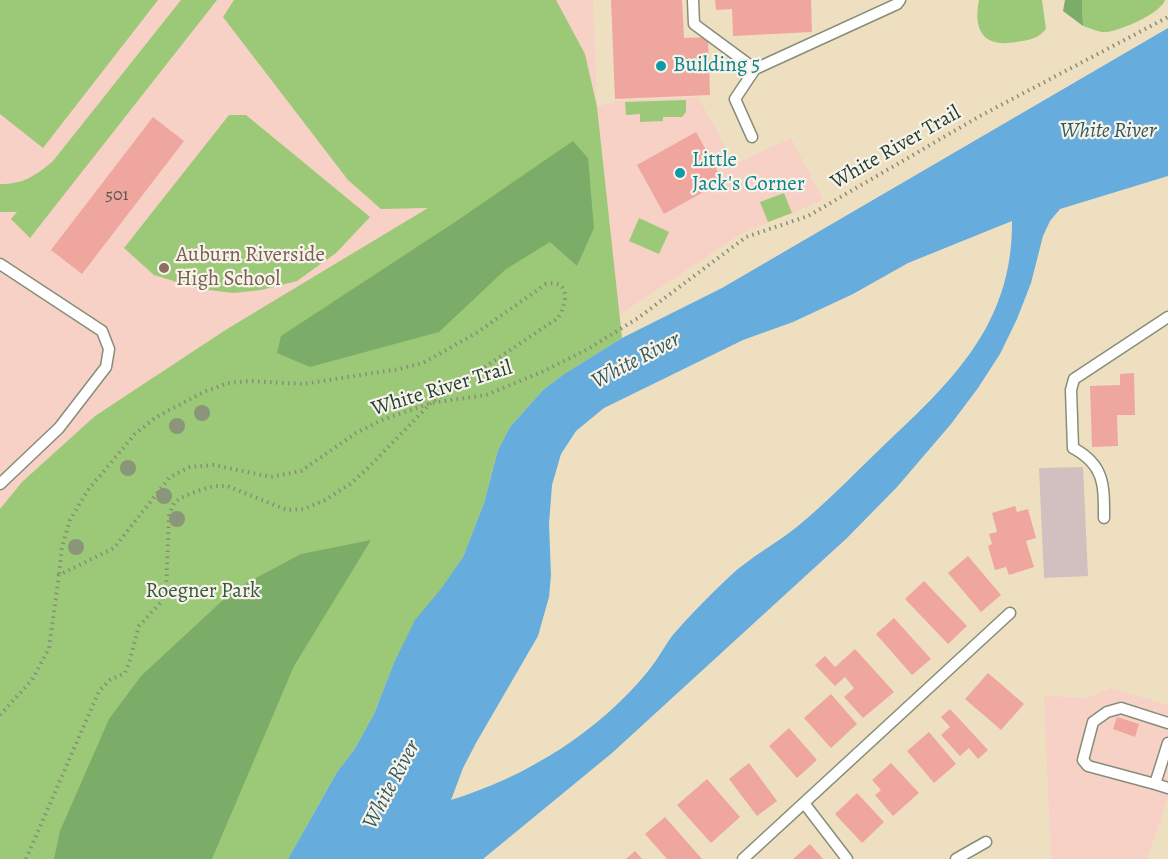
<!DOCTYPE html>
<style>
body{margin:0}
canvas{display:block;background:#eedfc0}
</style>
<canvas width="1168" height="859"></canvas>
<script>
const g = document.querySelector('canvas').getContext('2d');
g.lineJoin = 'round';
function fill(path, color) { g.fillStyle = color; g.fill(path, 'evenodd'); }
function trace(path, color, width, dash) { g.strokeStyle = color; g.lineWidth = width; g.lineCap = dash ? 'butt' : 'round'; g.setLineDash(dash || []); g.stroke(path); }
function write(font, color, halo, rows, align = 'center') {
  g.font = font + ' Alegreya,serif'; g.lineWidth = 4.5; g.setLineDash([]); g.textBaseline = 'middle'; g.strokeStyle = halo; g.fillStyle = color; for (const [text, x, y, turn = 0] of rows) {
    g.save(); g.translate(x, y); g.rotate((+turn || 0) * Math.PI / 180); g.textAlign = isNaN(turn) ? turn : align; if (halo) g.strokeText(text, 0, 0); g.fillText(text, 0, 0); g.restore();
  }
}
const built = new Path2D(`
 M0,0h593l4,107 18,-6 83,-4 37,67 56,-26 32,62 -82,34 -122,81 -22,-208 -370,222 -132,87 -73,66 -22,27z
 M1111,688l57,17v93l-21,61h-96l-7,-163 43,2z`);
const industrial = new Path2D(`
 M1083,467l5,109 -44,2 -5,-110z`);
const green = new Path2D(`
 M0,0h158l-115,148 -43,-34z
 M181,0h36l-187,238 -19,-19 6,-7h-17v-28c24,0 35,-8 53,-23z
 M234,0h322l29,54 12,53 25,231 -58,36 -21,16 -33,37 -12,23 -14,53 -21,54 -70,108 -19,49 -20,36 -17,22 -49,87h-288v-350l22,-27 73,-66 132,-87 201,-121 -47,1 -33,-29 -125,-163z
 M979,0h63l4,29c-8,10 -17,11 -30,13 -33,6 -43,-12 -37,-42z
 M1082,0h83c-5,14 -44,30 -58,32 -7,1 -17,-4 -24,-6z
 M686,100v12l-4,5h-19v4l-23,1v-8l-14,1 -1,-13z
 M229,115h17l124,102 -34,36 -39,28 -36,9 -27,3 -34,-4 -46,-14 -30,-27z
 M784,193l8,20 -24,9 -8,-20z
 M639,218l30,14 -10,22 -30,-13z`);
const forest = new Path2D(`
 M1065,0h17l1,26 -20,-15z
 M573,141l15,17 6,70 -17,38 -27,-24 -44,27 -67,63 -129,35 -33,-14 4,-17 174,-114z
 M371,540l-77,126 -82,193h-158l6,-28 49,-112 32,-43 94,-87 66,-35z`);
const water = new Path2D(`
 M1168,28v148l-108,33 -10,12 -7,15 -12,47 -14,36 -17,35 -22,34 -27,36 -54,63 -50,51 -235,215 -129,106h-195l49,-87 17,-22 20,-36 19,-49 22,-45 26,-31 22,-32 21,-54 14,-53 12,-23 33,-37 21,-16 58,-36 100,-50zM1012,221c1,106 -63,163 -134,230 -26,25 -52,52 -80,75 -22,18 -48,31 -69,51 -20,19 -39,38 -57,59 -8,11 -14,23 -23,34 -50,62 -123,107 -198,130l12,-32 13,-25 62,-107 11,-39 2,-22 -2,-51 3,-39 9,-31 15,-23 28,-23 139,-68 50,-18 60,-28 55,-31z`);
const building = new Path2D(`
 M611,0h71l2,38 24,-1 2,58 -95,4z
 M715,0h96l1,32 -79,4 -1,-27 -16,1z
 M153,117l31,24 -102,133 -31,-24z
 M696,132l27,49 -59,33 -27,-49z
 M1134,373l1,42h-18l1,31 -26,1 -2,-61 30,-1v-11z
 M1015,506l2,6 11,-3 8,29 -10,3 8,26 -25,8 -3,-8 -11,3 -7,-24 4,-2 -3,-10 8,-2 -5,-19z
 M968,556l33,39 -20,17 -33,-39z
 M924,581l43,45 -19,18 -43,-45z
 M894,618l37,41 -19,16 -36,-41z
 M855,649l39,43 -31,26 -19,-21 10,-9 -9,-11 -10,9 -20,-21 10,-9 10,11z
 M988,673l36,31 -23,26 -36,-31z
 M831,694l26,30 -26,24 -27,-30z
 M950,709l38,41 -10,9 -9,-11 -9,8 -19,-21 9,-8 -9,-10z
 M1117,717l22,7 -4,13 -22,-8z
 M789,728l28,32 -20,18 -28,-32z
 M929,732l27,32 -22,19 -27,-32z
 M749,763l28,38 -20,15 -28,-37z
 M891,763l28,30 -26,23 -18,-21 6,-5 -9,-10z
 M707,779l33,38 -29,26 -34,-38z
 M857,793l27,29 -22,21 -27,-29z
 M665,817l37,42h-35l-22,-25z
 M810,844l13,15h-30z
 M635,851l7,8h-16z`);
const path = new Path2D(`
 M0,715l32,-35 17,-32 10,-73 55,-27 56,-71 20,-10 24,-2 57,12 30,-6 55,-38 26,-13 49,-17 55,-8 58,-24 44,-22 50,-31 108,-81 62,-21 172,-100 188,-99
 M26,859l73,-168 11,-11 15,-7 4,-10 10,-37 22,-24 5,-12 3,-74 5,-13 6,-5 17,-7 17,-5h13l60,24 17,-1 21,-9 25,-16 17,-15 64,-66 127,-85c9,-14 13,-39 -12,-34l-68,48 -55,31 -24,6 -96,15 -53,-3 -22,2 -22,8 -50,26 -21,17 -47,56 -18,30 -8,27 -3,28`);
const service = new Path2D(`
 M693,0l1,24 61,45 -20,30 17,38
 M755,69l142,-65 3,-4
 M0,264l102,67 7,18 -3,18 -47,61 -59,56
 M1104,518c0,-32 1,-53 -31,-70l-2,-58 3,-11 94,-62
 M1168,743l-13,41 13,4
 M1155,784l-67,-18 -5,-6 10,-38 14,-10 14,-4 47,15
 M804,803l43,56
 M743,859l267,-246
 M956,859l30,-17`);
const trees = [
 [202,413],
 [177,426],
 [128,468],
 [164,496],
 [177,519],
 [76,547]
];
const markers = [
 [661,66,6,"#0f9aa8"],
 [680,173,6,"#0f9aa8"],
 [164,268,6,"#8d6e63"]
];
const numberNames = [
 ["501",117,196]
];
const cultureNames = [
 ["Building 5",673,66],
 ["Little",692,161],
 ["Jack's Corner",692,185]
];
const streetNames = [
 ["White River Trail",896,148,-30],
 ["White River Trail",442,389,-17]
];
const educationNames = [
 ["Auburn Riverside",176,256],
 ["High School",176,280]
];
const parkNames = [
 ["Roegner Park",203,592]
];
const waterNames = [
 ["White River",1108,132],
 ["White River",636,361,-28],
 ["White River",392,785,-62]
];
fill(built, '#f7d1c6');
fill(industrial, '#d2bfbf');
fill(green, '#9bc977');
fill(forest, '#7cad68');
fill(water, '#66acdc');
fill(building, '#eea69e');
trace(service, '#868e7a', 13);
trace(path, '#868e7a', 4, [1.5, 4.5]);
trace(service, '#fff', 10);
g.fillStyle = '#8a957a';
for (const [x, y] of trees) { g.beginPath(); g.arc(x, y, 8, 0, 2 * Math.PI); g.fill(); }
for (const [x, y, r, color] of markers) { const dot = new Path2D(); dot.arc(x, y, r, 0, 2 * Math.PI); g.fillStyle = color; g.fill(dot); trace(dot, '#f7f3e8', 2); }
write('18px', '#53574e', null, numberNames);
write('21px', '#0d838f', '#f7f3e8', cultureNames, 'left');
write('21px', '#1f3d34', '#f7f3e8', streetNames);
write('21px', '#785e54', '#f7f3e8', educationNames, 'left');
write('21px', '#385941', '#f7f3e8', parkNames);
write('italic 22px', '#31595e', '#f7f3e8', waterNames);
</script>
